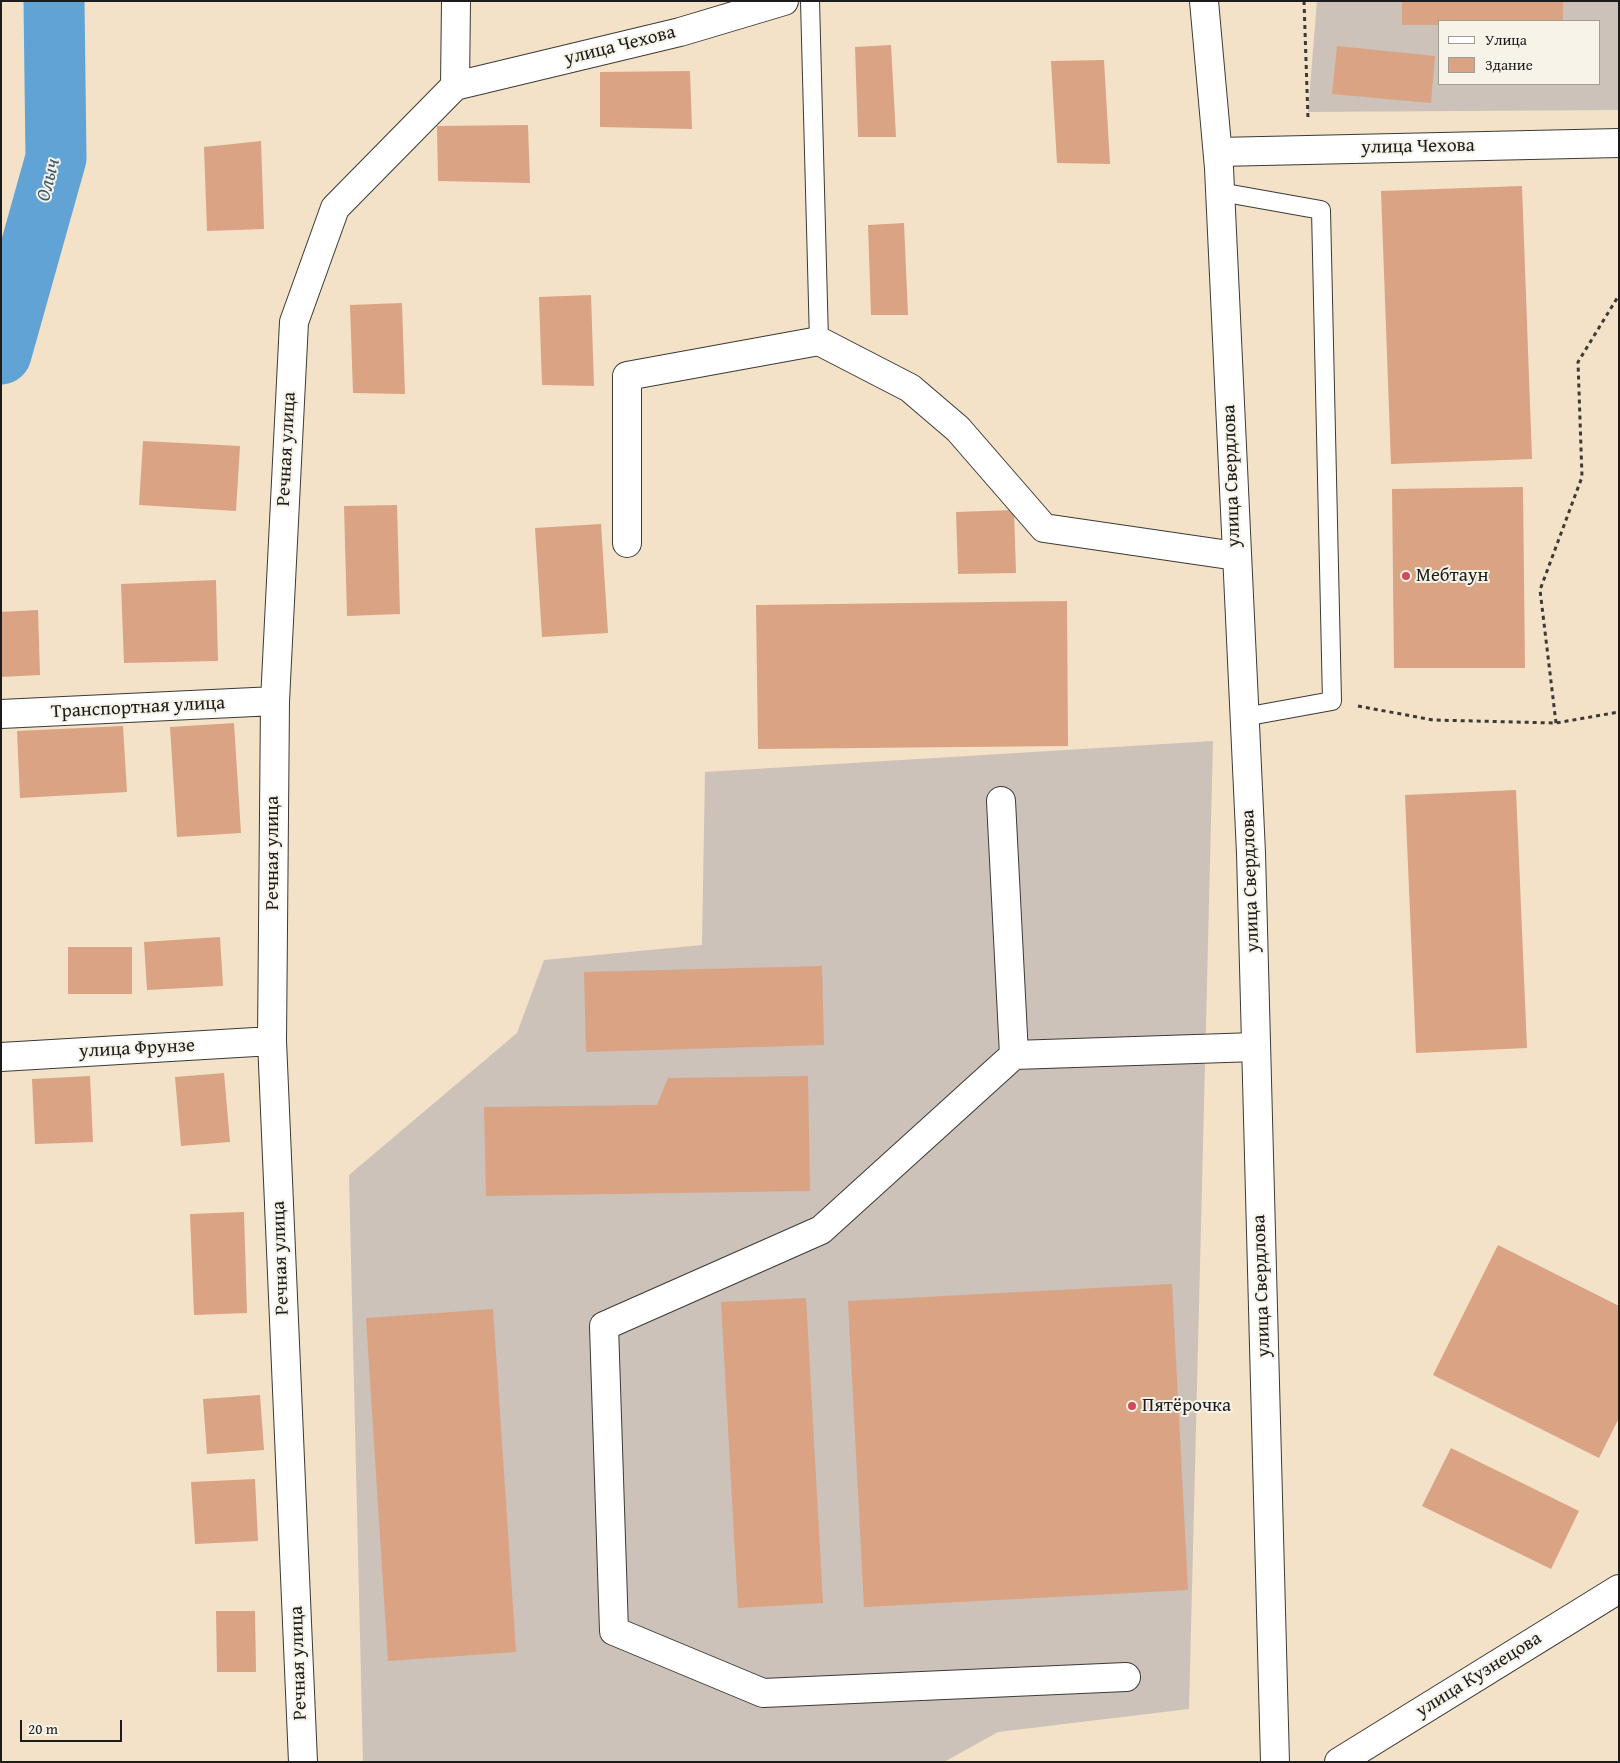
<!DOCTYPE html>
<meta charset="utf-8">
<style>
body{margin:0}
#map{position:relative;width:1620px;height:1763px;overflow:hidden;background:#f3e2c8;font-family:"Gentium Book Plus",serif}
canvas{display:block}
.frame{position:absolute;inset:0;border:2px solid #1c1c1c;pointer-events:none}
.legend{position:absolute;left:1438px;top:20px;width:162px;height:65px;box-sizing:border-box;background:#f7f3e8;border:1px solid #9f9d96;margin:0;padding:6px 9px;list-style:none;font-size:15px;color:#1c1c1c}
.legend li{display:flex;align-items:center;gap:10px;height:25px}
.legend b{width:25px;border:1px solid #9f9d96}
.scale{position:absolute;left:20px;top:1720px;width:102px;height:22px;box-sizing:border-box;border:2px solid #1c1c1c;border-top:0;padding-left:6px;font-size:15px;line-height:18px;white-space:nowrap;color:#1c1c1c;-webkit-text-stroke:4px #f7f3e8;paint-order:stroke}
</style>
<div id="map">
<canvas width="1620" height="1763"></canvas>
<div class="frame"></div>
<ul class="legend">
<li><b style="height:6px;background:#fff"></b>Улица</li>
<li><b style="height:14px;background:#daa383"></b>Здание</li>
</ul>
<div class="scale">20 m</div>
</div>
<script>
const g = document.querySelector('canvas').getContext('2d');
g.lineJoin = 'round';
function fill(path, color) { g.fillStyle = color; g.fill(path, 'evenodd'); }
function trace(path, color, width, dash) { g.strokeStyle = color; g.lineWidth = width; g.lineCap = dash ? 'butt' : 'round'; g.setLineDash(dash || []); g.stroke(path); }
function write(font, color, halo, rows, align = 'center') {
  g.font = font + ' "Gentium Book Plus",serif'; g.lineWidth = 4; g.setLineDash([]); g.textBaseline = 'middle'; g.strokeStyle = halo; g.fillStyle = color; for (const [text, x, y, turn = 0] of rows) {
    g.save(); g.translate(x, y); g.rotate((+turn || 0) * Math.PI / 180); g.textAlign = isNaN(turn) ? turn : align; if (halo) g.strokeText(text, 0, 0); g.fillText(text, 0, 0); g.restore();
  }
}
const industrial = new Path2D(`
 M1317,1h302v109l-311,2zM1439,21h160v63h-160z
 M1213,741l-24,968 -191,23 -54,30h-581l-14,-587 168,-142 27,-73 158,-15 3,-173z`);
const river = new Path2D(`
 M1,354l55,-196 -2,-157`);
const building = new Path2D(`
 M1402,1h161v20h-124v4h-37z
 M891,45l5,92h-38l-3,-90z
 M1337,46l98,10 -4,47 -99,-9z
 M1104,60l6,104 -53,-1 -6,-102z
 M690,71l2,58 -92,-2v-55z
 M528,125l2,58 -92,-2 -1,-55z
 M261,141l3,88 -57,2 -3,-84z
 M1522,186l10,273 -141,5 -10,-273z
 M904,223l4,92h-37l-3,-90z
 M591,295l3,91 -52,-1 -3,-88z
 M402,303l3,91 -52,-1 -3,-88z
 M143,441l97,5 -4,65 -97,-6z
 M1523,487l2,181h-131l-2,-179z
 M397,505l3,109 -53,2 -3,-110z
 M1014,510l2,63 -58,1 -2,-62z
 M601,524l7,109 -66,4 -7,-109z
 M216,580l2,81 -94,2 -3,-79z
 M1067,601l1,145 -310,3 -2,-144z
 M38,610l2,65 -39,2v-65z
 M234,723l7,110 -64,4 -7,-110z
 M123,726l4,66 -107,6 -3,-67z
 M1516,790l11,258 -111,5 -11,-258z
 M220,937l3,49 -76,4 -3,-48z
 M68,947h64v47h-64z
 M822,966l2,79 -238,7 -2,-80z
 M224,1073l6,69 -49,4 -6,-69z
 M90,1076l3,66 -58,2 -3,-65z
 M808,1076l2,115 -324,5 -2,-89 173,-2 11,-27z
 M244,1212l3,101 -53,2 -4,-101z
 M1498,1245l121,61v112l-20,40 -166,-83z
 M1172,1284l16,306 -324,17 -16,-306z
 M806,1298l17,305 -85,5 -17,-306z
 M493,1309l23,343 -128,9 -22,-343z
 M260,1395l4,55 -57,4 -4,-55z
 M1451,1448l128,63 -28,58 -129,-63z
 M255,1479l3,62 -63,3 -4,-62z
 M216,1611h39l1,61h-39z`);
const path = new Path2D(`
 M1304,1l4,118
 M1358,706l75,14 123,3 63,-11
 M1556,723l-16,-133 42,-113 -4,-115 41,-67`);
const service = new Path2D(`
 M810,1l9,340
 M1220,192l101,18 11,491 -88,16`);
const minor = new Path2D(`
 M455,86l225,-54 104,-31
 M1218,152l401,-9
 M627,543v-167l192,-35 91,47 48,41 86,99 192,28
 M1,714l274,-13
 M1001,801l13,254
 M1,1057l271,-16
 M1126,1677l-363,16 -149,-62 -10,-305 217,-96 193,-175 242,-8
 M303,1762l-31,-721 3,-340 19,-379 41,-114 120,-122 1,-85`);
const secondary = new Path2D(`
 M1204,1l15,167 32,685 24,909
 M1339,1762l280,-173`);
const markers = [
 [1406,576,5,"#d1495b"],
 [1132,1406,5,"#d1495b"]
];
const streetNames = [
 ["улица Чехова",620,46,-14],
 ["улица Чехова",1418,147,-1],
 ["Речная улица",287,449,-87],
 ["улица Свердлова",1232,476,-92],
 ["Транспортная улица",138,708,-3],
 ["Речная улица",273,853,-90],
 ["улица Свердлова",1251,881,-92],
 ["улица Фрунзе",137,1049,-3],
 ["Речная улица",281,1258,-92],
 ["улица Свердлова",1262,1286,-92],
 ["Речная улица",299,1663,-92],
 ["улица Кузнецова",1479,1675,-32]
];
const poiNames = [
 ["Мебтаун",1416,576],
 ["Пятёрочка",1142,1406]
];
const waterNames = [
 ["Олыч",49,180,-76]
];
fill(industrial, '#ccc2b9');
trace(river, '#62a3d5', 61);
fill(building, '#daa383');
trace(service, '#3c3a36', 20);
trace(minor, '#3c3a36', 30);
trace(secondary, '#3c3a36', 30);
trace(path, '#3c3a36', 3, [4, 4]);
trace(service, '#fff', 18);
trace(minor, '#fff', 28);
trace(secondary, '#fff', 28);
for (const [x, y, r, color] of markers) { const dot = new Path2D(); dot.arc(x, y, r, 0, 2 * Math.PI); g.fillStyle = color; g.fill(dot); trace(dot, '#f7f3e8', 2); }
write('19px', '#1c1c1c', '#f7f3e8', streetNames);
write('19px', '#1c1c1c', '#f7f3e8', poiNames, 'left');
write('italic 20px', '#3c596f', '#f7f3e8', waterNames);
</script>
